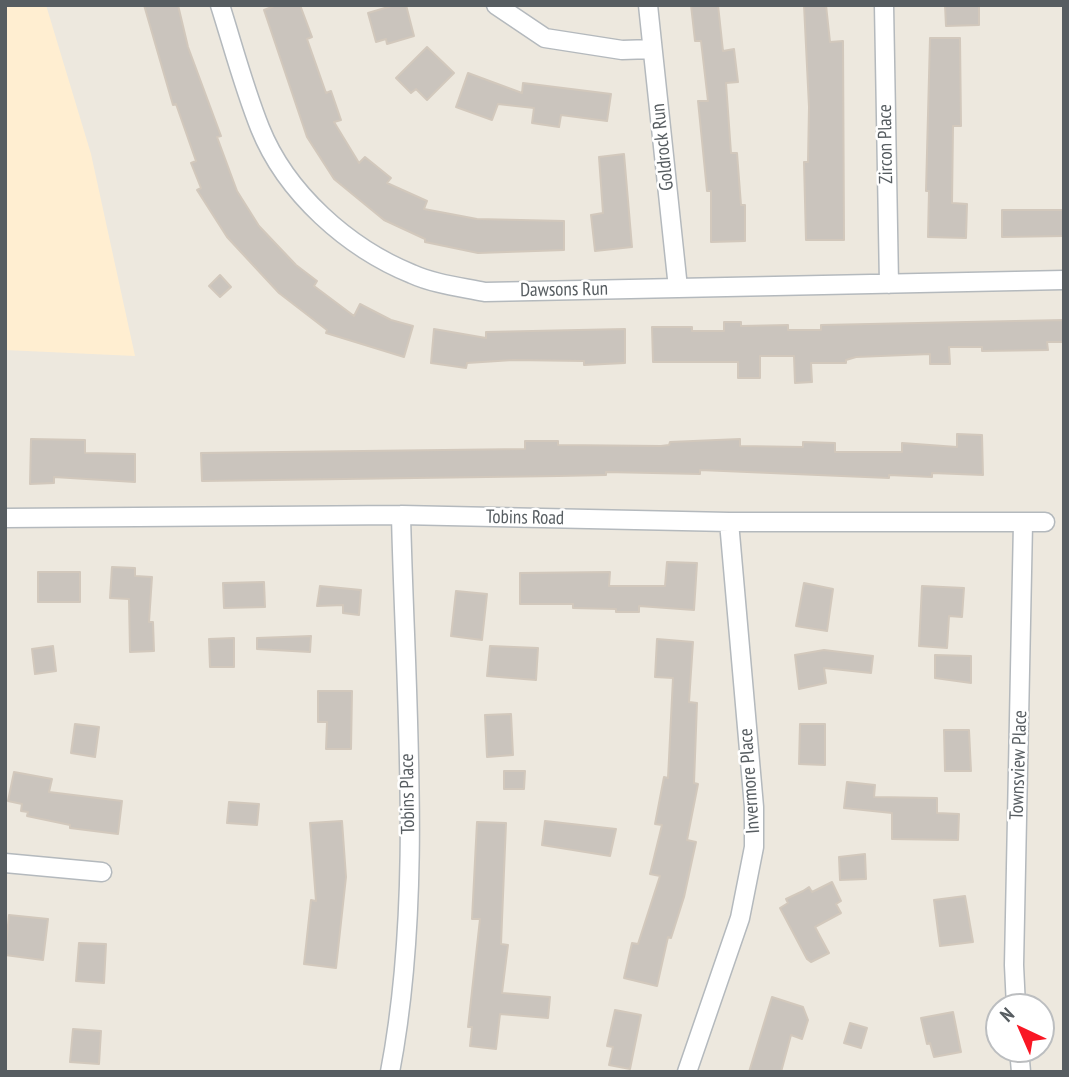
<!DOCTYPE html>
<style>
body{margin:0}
#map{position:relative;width:1069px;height:1077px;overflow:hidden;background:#ede8de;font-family:"PT Sans Narrow",sans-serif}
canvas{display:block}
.frame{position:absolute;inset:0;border:7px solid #575d61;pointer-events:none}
.north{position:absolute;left:985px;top:993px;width:70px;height:70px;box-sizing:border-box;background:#fff;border:2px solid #bcbec0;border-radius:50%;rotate:316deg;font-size:19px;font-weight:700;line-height:28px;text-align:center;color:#575d61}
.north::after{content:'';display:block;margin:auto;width:24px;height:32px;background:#f91724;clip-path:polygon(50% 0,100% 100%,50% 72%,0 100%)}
</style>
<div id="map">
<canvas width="1069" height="1077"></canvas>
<div class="frame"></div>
<div class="north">N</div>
</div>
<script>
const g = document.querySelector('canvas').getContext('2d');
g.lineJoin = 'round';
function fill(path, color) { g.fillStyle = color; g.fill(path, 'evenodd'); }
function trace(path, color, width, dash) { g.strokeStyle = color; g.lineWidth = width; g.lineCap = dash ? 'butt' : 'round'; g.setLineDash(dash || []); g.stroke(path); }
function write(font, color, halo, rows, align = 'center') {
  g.font = font + ' "PT Sans Narrow",sans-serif'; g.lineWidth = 5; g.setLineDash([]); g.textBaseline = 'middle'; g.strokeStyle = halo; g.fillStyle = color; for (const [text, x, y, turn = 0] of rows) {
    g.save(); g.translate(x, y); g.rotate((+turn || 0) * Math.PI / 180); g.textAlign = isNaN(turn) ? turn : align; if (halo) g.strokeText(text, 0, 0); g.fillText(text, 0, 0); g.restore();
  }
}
const commercial = new Path2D(`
 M5,5h41l45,149 44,202 -130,-6z`);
const building = new Path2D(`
 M144,5h34l10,42 33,89 -4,1 20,54 22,35 37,39 21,16 -3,5 40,30 6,-12 31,16 22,6 -9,31 -78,-24 1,-3 -48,-37 -52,-56 -30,-47 4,-2 -10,-25 5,-2 -20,-57 -3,1z
 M277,5h23l12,32 -5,2 19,54 5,-2 10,29 -7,2 25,41 6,-6 26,21 -4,5 40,18 -3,8 53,10 87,2v29l-86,3 -53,-11v-3l-41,-19 -50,-41 -27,-42 -43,-127z
 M395,5h11l8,31 -27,8 -1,-5 -10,3 -8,-29z
 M691,5h27l5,46 11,-2 4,33 -12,1 5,70h6l4,52h4v36l-34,1v-51h-4l-9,-90h10l-7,-60h-6z
 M804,5h22l4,37 13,-1 1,199h-38l-2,-78h4l1,-55z
 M945,5h34v20l-33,1z
 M930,38h30l1,88h-8l-1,77 15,1 -1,34 -38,-1 1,-46h-3z
 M427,47l27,26 -27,27 -11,-11 -5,4 -15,-15z
 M468,73l54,20 1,-10 88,11 -4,27 -46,-6 -2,12 -27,-4 2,-15 -36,-4 -6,16 -36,-13z
 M624,154l8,93 -37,4 -4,-36 12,-2 -4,-56z
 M1002,210h62v26l-62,1z
 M220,275l11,12 -11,10 -11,-11z
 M1064,320v22h-17l1,8 -66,1v-4h-33l1,17h-20v-10l-74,3 -10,3v3h-35l1,19 -17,1 -1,-27h-34v22h-22v-16h-85l-1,-35h40v4h32v-9h17v4l47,-1v5h33v-5z
 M434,329l52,9v-6l139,-3v34l-41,2v-4l-71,-1 -46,3 -1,5 -35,-5z
 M957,434l25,1 1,40 -51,-2v4l-43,-2v3l-189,-8v4l-94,-2v3l-48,1 -356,5 -1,-28 324,-4v-8h33v4l103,1 8,-1 1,-3 70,-3v7l63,1v-5l32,1v9h67v-9l55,4z
 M31,439l54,1v13l50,1v28l-81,-5v6l-24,1z
 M667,562l30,1 -3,47 -55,-4v6h-23v-3l-43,-1v-4h-53v-31l90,-1 -1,14h56z
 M112,567l23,1v8l17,1 -3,45h4l1,29 -24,1 -1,-53 -19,-1z
 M38,572h42v30h-42z
 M264,582l1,25 -41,1 -1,-25z
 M804,583l29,6 -6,42 -31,-5z
 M320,586l41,4 -2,25 -16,-2v-8l-26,1z
 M922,586l42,2 -2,29 -13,-1 -2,32 -28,-2z
 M456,591l31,3 -5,46 -31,-4z
 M311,636l-1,16 -53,-3v-11z
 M234,638v29h-24l-1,-28z
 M657,639l36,3 -4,60 8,1 -3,80 4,1 -11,56 9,2 -12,55 -13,41 -3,-1 -11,49 -33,-8 8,-35 6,1 22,-68 -10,-2 12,-49 -7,-1 9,-47 4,1 5,-100 -18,-1z
 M53,646l3,25 -21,3 -3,-25z
 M490,646l48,2 -2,32 -49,-4z
 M824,650l49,6 -2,17 -47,-5 2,15 -27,6 -4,-34z
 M935,655l36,1v27l-36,-5z
 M318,691h34l-1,58h-25l1,-27h-9z
 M511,714l2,41 -26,2 -2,-42z
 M75,724l24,3 -4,30 -24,-4z
 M800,724h25v41l-26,-1z
 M944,730h25l2,41h-26z
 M504,771h21l-1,18h-20z
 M14,772l38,7 -3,13 73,9 -4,33 -48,-6v-3l-43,-9 1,-4 -7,-1 1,-7 -14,-3z
 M847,782l28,3 -1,12 63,1v15l22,1 -1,26 -66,-1v-26l-48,-5z
 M229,802l30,2 -2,21 -30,-2z
 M342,821l4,56 -10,91 -32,-4 7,-64 5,1 -6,-78z
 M545,821l71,8 -6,27 -68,-11z
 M477,822l29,1 -5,121 7,1 -6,48 48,4 -2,21 -48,-4 -4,35 -26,-3 2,-19h-4l12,-108h-8z
 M865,854l1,25 -26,1 -1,-23z
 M832,882l9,19 -5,3 5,9 -26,14 14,26 -18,9 -4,-3 -27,-51 8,-5 -2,-4 17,-8 6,-4 3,5z
 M965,896l8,46 -33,4 -6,-46z
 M9,915l39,4 -5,41 -38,-5z
 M79,943l27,1 -2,39 -28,-2z
 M772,997l31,10 5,13 -6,19 -11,-4 -10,37h-32z
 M615,1010l26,5 -11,54 -21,-4 4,-18 -6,-1z
 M953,1012l8,40 -27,5 -4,-14 -3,1 -6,-26z
 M850,1023l17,5 -6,20 -17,-5z
 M73,1029l28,2 -2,33 -29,-2z`);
const street = new Path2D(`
 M220,5c13,41 24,83 40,123 26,65 88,120 152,146 22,10 49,13 73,18l579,-12
 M496,5l49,33 77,12 30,-1
 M648,5l30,283
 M884,5l5,279
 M5,518l396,-3 328,7h316
 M5,863l97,9
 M1016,1007l-2,-42 9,-442
 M1019,1049l2,23
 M390,1072c34,-177 15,-377 11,-557
 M687,1072l53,-154 14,-71v-40l-25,-285`);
const streetNames = [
 ["Zircon Place",886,144,-91],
 ["Goldrock Run",663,147,-96],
 ["Dawsons Run",564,290,-1],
 ["Tobins Road",525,518,1],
 ["Townsview Place",1019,765,-88],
 ["Invermore Place",750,781,-94],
 ["Tobins Place",408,794,-91]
];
fill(commercial, '#ffeed1');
fill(building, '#cac4bd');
trace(building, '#d2c8bc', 2);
trace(street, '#b4b9bd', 21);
trace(street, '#fff', 18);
write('19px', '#575d61', '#fff', streetNames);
</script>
